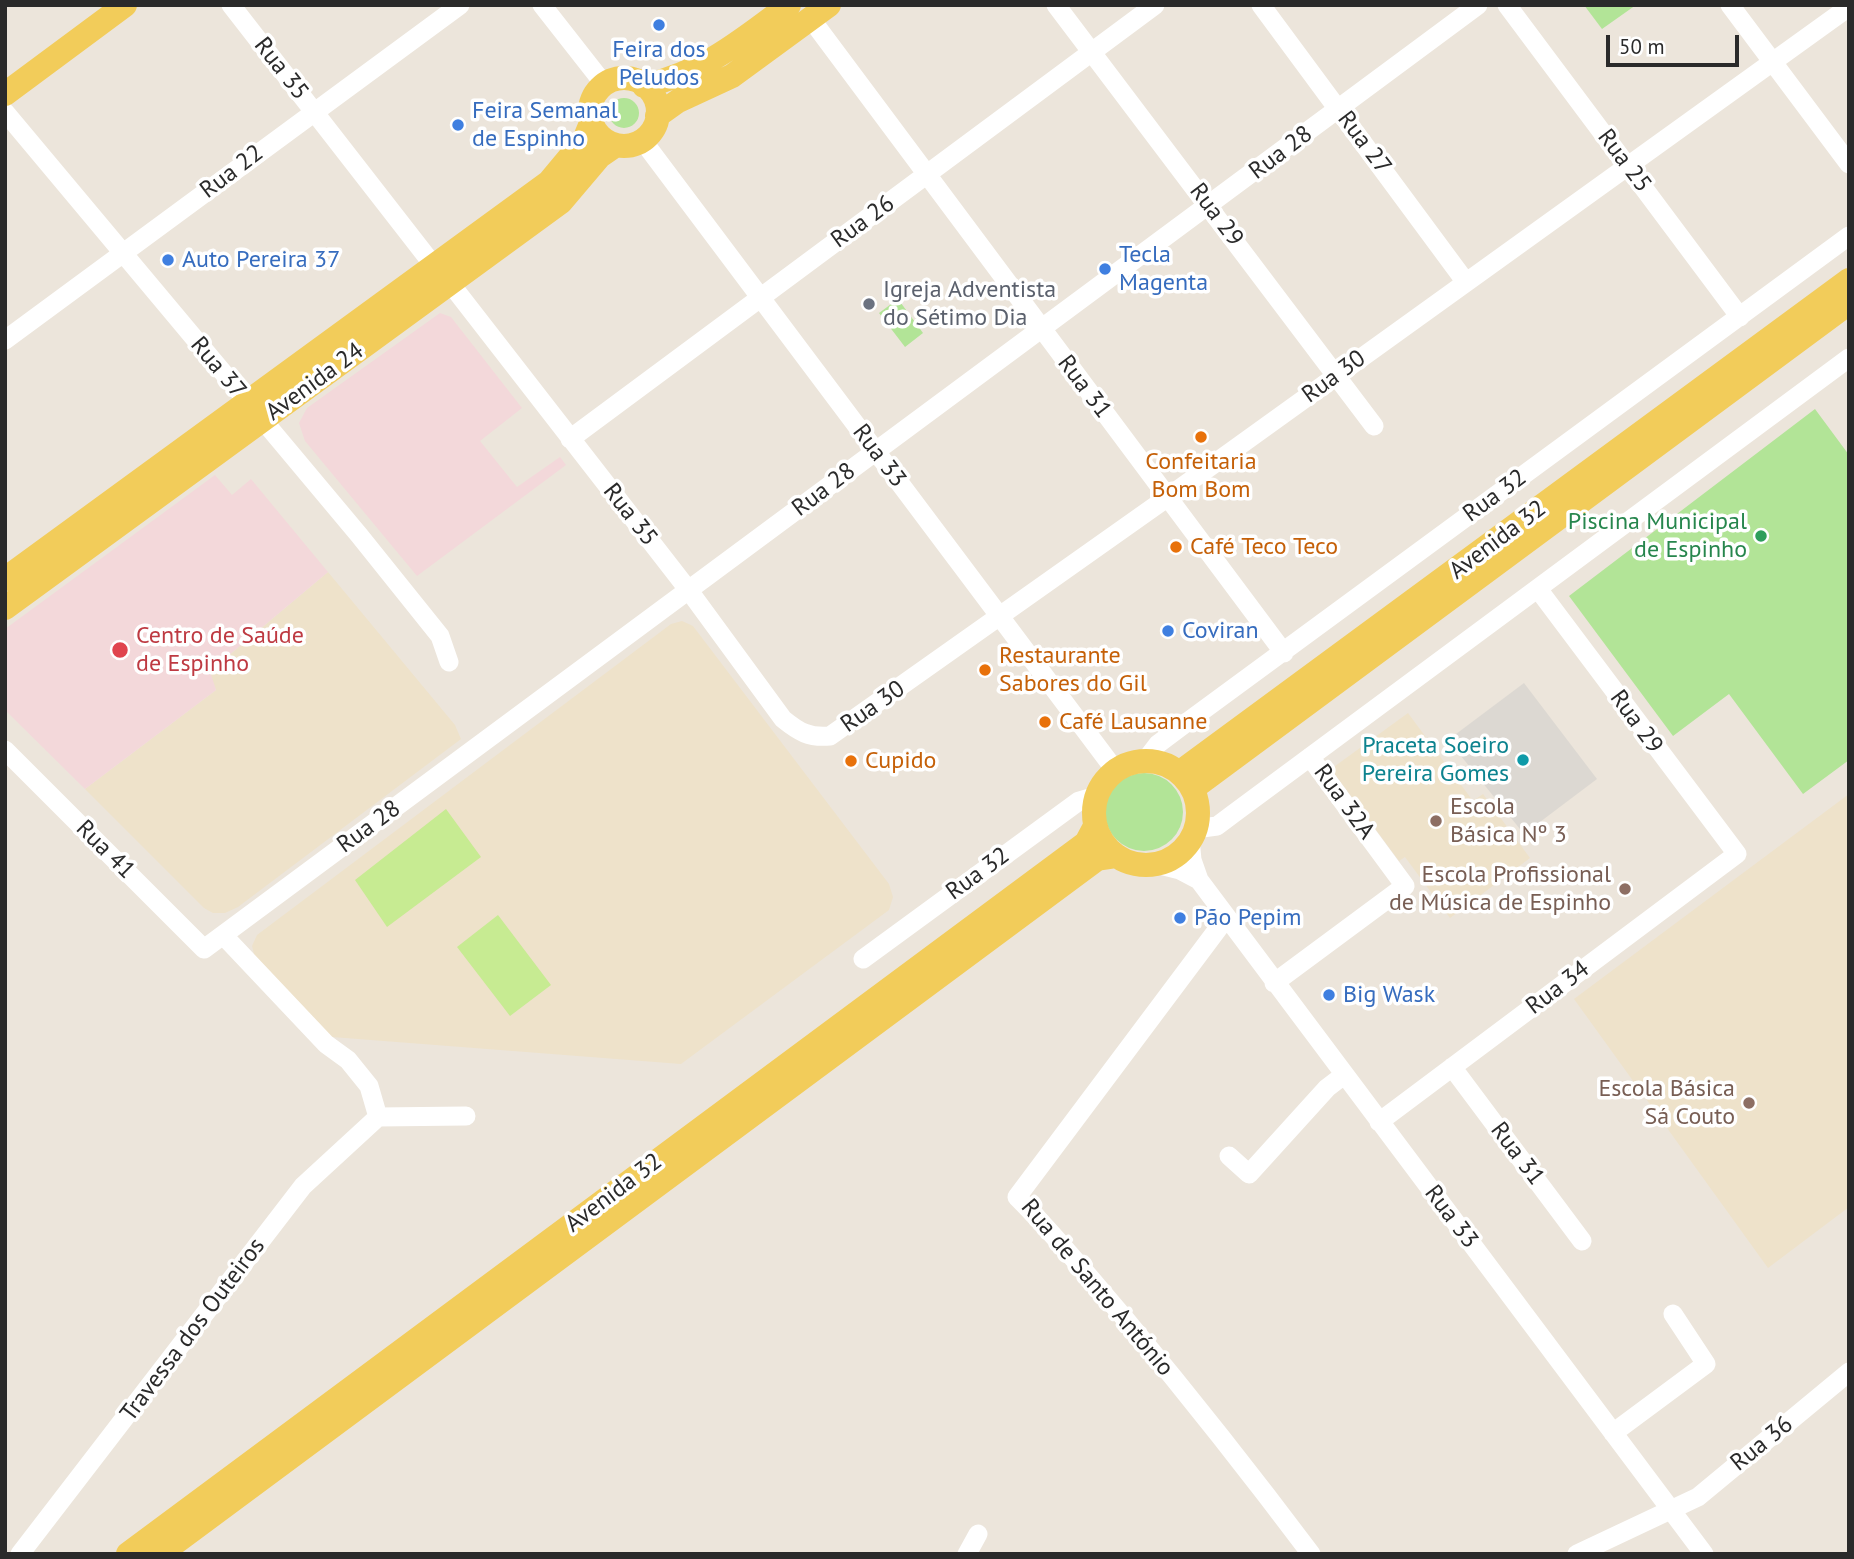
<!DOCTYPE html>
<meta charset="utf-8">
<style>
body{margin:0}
#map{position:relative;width:1854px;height:1559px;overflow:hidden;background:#ece5db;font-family:"PT Sans",sans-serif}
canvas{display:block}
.frame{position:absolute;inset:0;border:7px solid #2a2a2a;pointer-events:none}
.scale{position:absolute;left:1606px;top:35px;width:133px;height:32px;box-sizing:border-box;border:4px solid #2a2a2a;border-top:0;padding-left:9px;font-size:21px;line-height:24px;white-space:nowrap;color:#2a2a2a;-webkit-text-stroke:5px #fff;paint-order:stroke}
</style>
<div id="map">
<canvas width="1854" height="1559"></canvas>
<div class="frame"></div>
<div class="scale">50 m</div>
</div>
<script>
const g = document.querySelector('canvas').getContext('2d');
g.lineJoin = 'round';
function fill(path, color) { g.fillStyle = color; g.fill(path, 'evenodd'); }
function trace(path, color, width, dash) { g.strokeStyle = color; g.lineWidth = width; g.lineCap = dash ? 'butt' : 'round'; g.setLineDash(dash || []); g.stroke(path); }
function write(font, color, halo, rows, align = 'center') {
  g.font = font + ' "PT Sans",sans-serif'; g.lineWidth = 7; g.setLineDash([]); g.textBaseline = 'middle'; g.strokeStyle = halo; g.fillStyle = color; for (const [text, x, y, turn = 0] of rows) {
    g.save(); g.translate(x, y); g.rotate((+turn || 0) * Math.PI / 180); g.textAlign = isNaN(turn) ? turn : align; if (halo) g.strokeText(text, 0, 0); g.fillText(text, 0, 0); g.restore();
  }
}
const education = new Path2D(`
 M328,572l127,153 6,14 -223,168 -13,6h-12l-9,-5 -119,-119 131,-99 -7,-18z
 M682,621l11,5 196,258 4,13 -4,13 -208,154 -349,-27 -77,-79 -3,-12 5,-11 414,-311z
 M1408,713l65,88 10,-7 47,64 -80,60 -45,-61 -6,4 -68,-92z
 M1849,794v413l-81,61 -194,-269z`);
const medical = new Path2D(`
 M440,313l11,4 71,91 -42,33 37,46 43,-30 6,8 -149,111 -112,-135 -6,-18 8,-15z
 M215,475l17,20 19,-16 77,93 -118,99 6,19 -131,99 -80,-79v-81z`);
const green = new Path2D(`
 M1584,5h52l-34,24z
 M609 113a15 15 0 1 1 30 0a15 15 0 1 1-30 0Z
 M898,299l25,34 -18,14 -26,-34z
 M1815,409l34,46v305l-46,34 -74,-100 -56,42 -104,-140z
 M1105 812a39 39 0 1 1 78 0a39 39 0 1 1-78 0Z`);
const pitch = new Path2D(`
 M446,809l35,48 -94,70 -32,-47z
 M498,915l53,70 -41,31 -53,-69z`);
const plaza = new Path2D(`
 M1524,683l73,96 -73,55 -76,-94z`);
const minor = new Path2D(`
 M231,5l203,261
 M542,5l62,79
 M1056,5l318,421
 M1261,5l204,276
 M1507,5l233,312
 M1730,5l119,159
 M811,19l473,634
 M5,112l354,423 81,101 9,26
 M643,141l472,629
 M450,283l240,309 93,127c16,13 26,19 47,17l338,-239 681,-490
 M5,340l455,-335
 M570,439l585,-434
 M5,750l199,199 1274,-944
 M1145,761l13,-17 36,-27 655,-481
 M1195,829l22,-3 16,-12 616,-456
 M1190,839l2,21 7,20 505,674
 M1156,864l24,6 19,10
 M1226,918l-209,279c39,39 73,81 109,123 64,77 125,154 185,234
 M863,959l216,-158 17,-5
 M1274,983l131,-97 -95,-129
 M1452,1067l130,174
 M378,1117l88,-1
 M1379,1122l358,-268 -199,-265
 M1229,1156l20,18 78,-86 17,-13
 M1613,1433l93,-69 -33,-50
 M20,1554l283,-368 75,-69 -9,-31 -21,-26 -22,-16 -103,-109
 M967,1554l11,-20
 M1577,1554l121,-57 151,-125`);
const major = new Path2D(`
 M590 112a34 34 0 1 1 68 0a34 34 0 1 1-68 0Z
 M644,86c60,-14 97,-45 145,-81
 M5,94l120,-89
 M657,116l21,-15 54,-25 97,-71
 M5,579l544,-397 35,-42 7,-17
 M5,608l556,-406 39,-46 16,-11
 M1094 813a52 52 0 1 1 104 0a52 52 0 1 1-104 0Z
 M1179,773l670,-493
 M1192,789l657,-486
 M128,1554l958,-711 9,-17
 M160,1554l937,-695 20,-3`);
const markers = [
 [659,25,7,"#3f7fe0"],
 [458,125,7,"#3f7fe0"],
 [168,260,7,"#3f7fe0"],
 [1105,269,7,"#3f7fe0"],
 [869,304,7,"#6b7280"],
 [1201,437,7,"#e8710a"],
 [1761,536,7,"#2e9e5b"],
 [1176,547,7,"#e8710a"],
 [1168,631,7,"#3f7fe0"],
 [120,650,9,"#e0444e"],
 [985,670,7,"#e8710a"],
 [1045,722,7,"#e8710a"],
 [1523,760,7,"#0f9aa8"],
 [851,761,7,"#e8710a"],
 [1436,821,7,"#8d6e63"],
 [1625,889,7,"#8d6e63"],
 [1180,918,7,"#3f7fe0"],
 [1329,995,7,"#3f7fe0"],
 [1749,1103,7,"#8d6e63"]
];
const shopNames = [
 ["Feira dos",659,50,"center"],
 ["Peludos",659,78,"center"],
 ["Feira Semanal",472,111],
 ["de Espinho",472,139],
 ["Tecla",1119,255],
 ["Magenta",1119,283],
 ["Auto Pereira 37",182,260],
 ["Coviran",1182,631],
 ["Pão Pepim",1194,918],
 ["Big Wask",1343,995]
];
const streetNames = [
 ["Rua 35",281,69,52],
 ["Rua 27",1364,143,53],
 ["Rua 28",1281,153,-37],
 ["Rua 25",1624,161,53],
 ["Rua 22",232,172,-37],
 ["Rua 29",1216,215,53],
 ["Rua 26",863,222,-36],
 ["Rua 37",218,368,50],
 ["Rua 30",1334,377,-36],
 ["Avenida 24",315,382,-36],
 ["Rua 31",1084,387,53],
 ["Rua 33",879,456,53],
 ["Rua 28",824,490,-37],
 ["Rua 32",1495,496,-36],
 ["Rua 35",630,515,52],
 ["Avenida 32",1498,540,-37],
 ["Rua 30",873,707,-35],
 ["Rua 29",1636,722,54],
 ["Rua 32A",1344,802,54],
 ["Rua 28",369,827,-36],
 ["Rua 41",105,850,45],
 ["Rua 32",978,874,-36],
 ["Rua 34",1558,988,-37],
 ["Rua 31",1517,1154,53],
 ["Avenida 32",614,1193,-37],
 ["Rua 33",1451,1217,53],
 ["Rua de Santo António",1097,1288,50],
 ["Travessa dos Outeiros",193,1330,-53],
 ["Rua 36",1762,1444,-39]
];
const worshipNames = [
 ["Igreja Adventista",883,290],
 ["do Sétimo Dia",883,318]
];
const foodNames = [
 ["Confeitaria",1201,462,"center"],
 ["Bom Bom",1201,490,"center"],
 ["Café Teco Teco",1190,547],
 ["Restaurante",999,656],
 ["Sabores do Gil",999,684],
 ["Café Lausanne",1059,722],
 ["Cupido",865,761]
];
const leisureNames = [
 ["Piscina Municipal",1747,522],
 ["de Espinho",1747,550]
];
const healthNames = [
 ["Centro de Saúde",136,636],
 ["de Espinho",136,664]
];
const cultureNames = [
 ["Praceta Soeiro",1509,746],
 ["Pereira Gomes",1509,774]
];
const educationNames = [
 ["Escola",1450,807,"left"],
 ["Básica Nº 3",1450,835,"left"],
 ["Escola Profissional",1611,875],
 ["de Música de Espinho",1611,903],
 ["Escola Básica",1735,1089],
 ["Sá Couto",1735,1117]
];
fill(education, '#eee2ca');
fill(medical, '#f3d8da');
fill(green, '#b2e497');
fill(pitch, '#c7eb92');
fill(plaza, '#dcd8d2');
trace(minor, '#fff', 19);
trace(major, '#f2cc5a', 24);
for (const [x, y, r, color] of markers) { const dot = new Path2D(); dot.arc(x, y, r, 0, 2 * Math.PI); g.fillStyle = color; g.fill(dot); trace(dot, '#fff', 2.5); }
write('24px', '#366cbe', '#fff', shopNames, 'left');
write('24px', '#2a2a2a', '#fff', streetNames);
write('24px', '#5b616d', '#fff', worshipNames, 'left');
write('24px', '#c56008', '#fff', foodNames, 'left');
write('24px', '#27864d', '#fff', leisureNames, 'right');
write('24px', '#be3a42', '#fff', healthNames, 'left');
write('24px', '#0d838f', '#fff', cultureNames, 'right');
write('24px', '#785e54', '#fff', educationNames, 'right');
</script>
